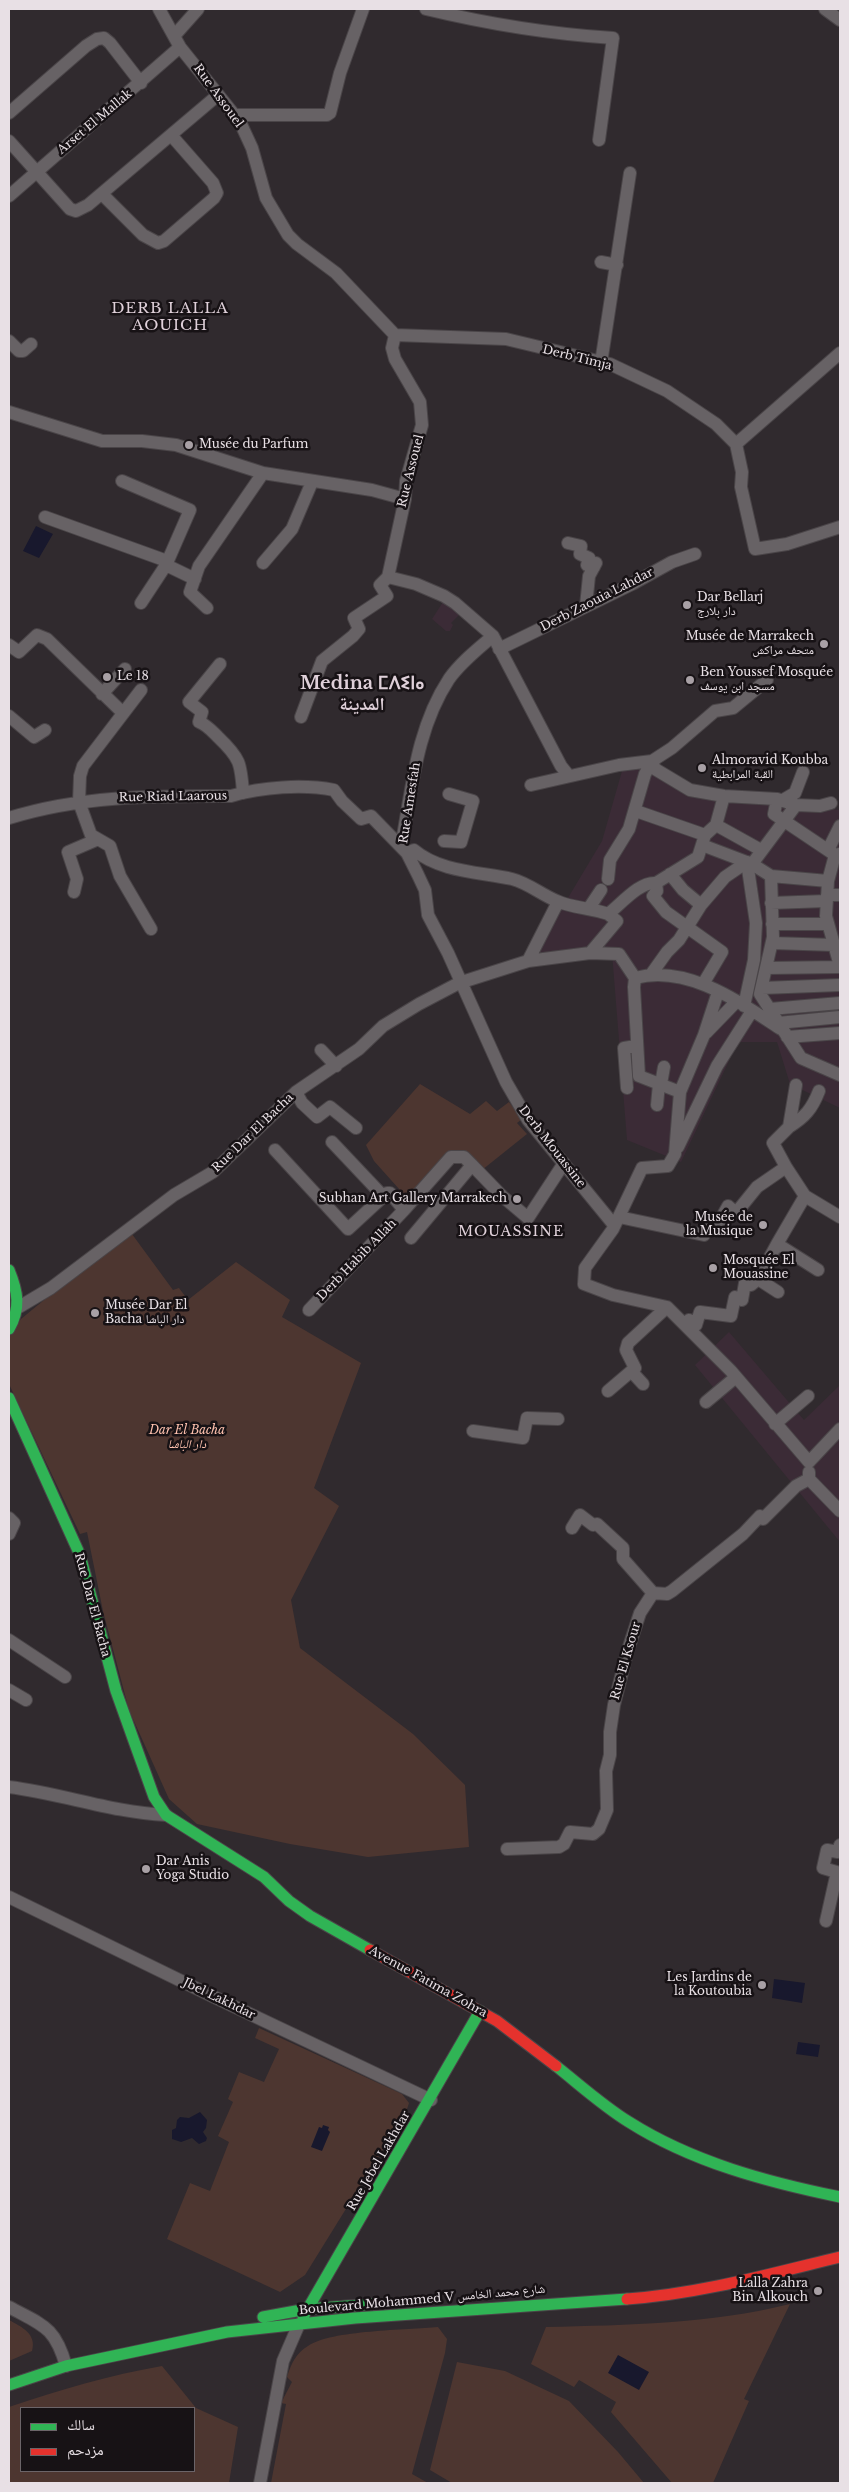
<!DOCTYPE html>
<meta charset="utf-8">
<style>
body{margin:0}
#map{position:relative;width:849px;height:2492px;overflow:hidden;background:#302a2e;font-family:"Libre Baskerville","Noto Naskh Arabic",serif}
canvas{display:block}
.frame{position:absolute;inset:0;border:10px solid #e8e0e5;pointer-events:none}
.legend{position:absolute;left:20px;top:2407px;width:175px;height:65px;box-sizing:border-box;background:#171215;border:1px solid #6b6468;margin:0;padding:6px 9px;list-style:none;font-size:15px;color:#e8e0e5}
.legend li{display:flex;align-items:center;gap:10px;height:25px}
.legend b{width:25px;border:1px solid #6b6468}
</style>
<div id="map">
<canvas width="849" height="2492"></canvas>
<div class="frame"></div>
<ul class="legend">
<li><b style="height:6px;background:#30b455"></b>سالك</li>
<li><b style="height:6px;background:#e5322d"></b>مزدحم</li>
</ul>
</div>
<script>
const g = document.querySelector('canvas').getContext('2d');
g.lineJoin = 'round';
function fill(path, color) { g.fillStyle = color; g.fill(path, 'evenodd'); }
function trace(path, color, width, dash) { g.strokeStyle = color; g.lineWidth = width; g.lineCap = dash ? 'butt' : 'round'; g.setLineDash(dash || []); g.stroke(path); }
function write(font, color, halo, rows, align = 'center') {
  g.font = font + ' "Libre Baskerville","Noto Naskh Arabic","Noto Sans Tifinagh",serif'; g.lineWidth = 5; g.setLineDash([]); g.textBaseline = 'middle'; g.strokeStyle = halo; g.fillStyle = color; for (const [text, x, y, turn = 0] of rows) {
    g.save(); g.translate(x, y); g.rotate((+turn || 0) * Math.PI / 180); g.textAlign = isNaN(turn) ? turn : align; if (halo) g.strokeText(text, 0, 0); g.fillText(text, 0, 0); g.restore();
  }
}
const built = new Path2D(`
 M443,602l17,12 -9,9 2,2 -3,6h-4l-14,-12z
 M624,764l26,3 39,27 151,16v298l-50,-24 -13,-42h-39l-57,120 -54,-22 -15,-187 -80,5 70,-117z
 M729,1332l75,88 36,-35v157l-145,-177z`);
const green = new Path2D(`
 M420,1084l50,30 16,-13 11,10 12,-9 13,17 -5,4 10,11 -45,36 -19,-16 -55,45 -34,-38 -8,-16z
 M129,1230l44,60 6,-2 9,12 48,-38 54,38 -8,17 79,46 -47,125 25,18 -48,94 9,48 113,86 52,51 4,62 -101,10 -78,-13 -93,-20 -28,-25 -40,-89 -26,-99 -16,-79 -7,2 -71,-150v-48l12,-17z
 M259,2028l143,66 7,9 -3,9 -101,163 -25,17 -113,-53 23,-56 20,8 19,-49 -11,-6 15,-34 -5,-3 11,-27 25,10 15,-33 -24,-11z
 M790,2304l-46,95 5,2 -36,82h-41l-61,-71 5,-10 -37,-22 -5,7 -43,-23 15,-37c83,-2 163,-3 244,-23z
 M9,2320c13,7 28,14 23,31l-23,10z
 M438,2327l9,12 -2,14 -33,121 16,9h-157l15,-79 -5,-1 11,-21 -5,-5c4,-13 9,-24 21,-31 23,-16 100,-16 130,-19z
 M457,2362l48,9 64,30 49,51 26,31h-192l-22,-13z
 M162,2366l34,42 42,19 -9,56h-220v-76c50,-17 101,-32 153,-41zM21,2408h173v63h-173z`);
const water = new Path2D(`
 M36,526l17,8 -14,24 -16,-7z
 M774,1979l31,4 -3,20 -30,-5z
 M798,2042l22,3 -2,12 -22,-3z
 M200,2112l7,8 -1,8 -3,4 4,6 -1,3 -7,3 -7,-6 -11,4 -9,-3v-9l4,-2 1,-8 3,-3 9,1z
 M323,2125l6,2 -1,3 2,2 -8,19 -11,-4 8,-20 3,1z
 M618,2355l31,17 -10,18 -31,-17z`);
const street = new Path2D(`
 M159,9l21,38 60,75 12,26 14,50 22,37 9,9 39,29 59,62 -3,13 3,11 25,43 2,23 -16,56 -1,18 -17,78
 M426,9c62,15 124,25 187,29l-14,102
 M825,9l15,11
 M174,36l24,-27
 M9,113l77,-67 11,-7 7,-1 6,5 31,40
 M234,115h93l3,-2 10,-40 23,-64
 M9,141l61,68 6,2 12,-6 130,-110
 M102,194l41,41 15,8 6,-2 50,-43 3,-5 -4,-10 -42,-48
 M9,196l171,-149
 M601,262l16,3
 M395,335l111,4 104,25 57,27 49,33 20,20 6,28 -1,15 14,62 32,-5 53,-17
 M9,341l10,10h4l8,-7
 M601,363l29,-190
 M9,412l93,29h40l34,4 87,28 109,17 33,9
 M736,444l104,-91
 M122,481l68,29 -24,55 29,14
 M45,517l122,44
 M568,543l13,3 -1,8 9,4 -2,7 7,2
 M263,563l29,-34 20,-47
 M388,577l28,7 28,12 11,7 38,33 68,130 8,10
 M141,603l25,-38
 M586,606l3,-30 7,-13
 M207,608l-17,-16 9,-26 64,-93
 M9,645l10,7 18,-17 10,4 76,74
 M499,649l133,-65 40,-22 23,-8
 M220,664l-31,38 13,10 -3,10c8,3 13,9 19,15 22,21 23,26 25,56
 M141,690l-58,76 -3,10 -1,26 12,33 19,11 10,30 31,53
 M102,694l23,-25
 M9,716l25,21 11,-7
 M301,717l21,-56 31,-25 6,-7 -5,-11 33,-22 -7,-11 8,-8
 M652,761l3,8 35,21 34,6 53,3 19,6 24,1 11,-3
 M531,785l88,-20 33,-4 20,-13 43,-37 18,-3 34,-28
 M777,799l-3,15 61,41 5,-1
 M783,800l12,-7 8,-21
 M636,811l69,24
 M9,818c74,-23 146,-22 222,-22 31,-9 72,-12 103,-6l8,11 19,18 10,-3 36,37 11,22 7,15 3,25 20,38 58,129 22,38 86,105
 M716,825l45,25
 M444,841l17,1 12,-41 -24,-7
 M702,845l50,19 44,-59
 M401,847c11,-57 15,-118 48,-168 12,-17 29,-30 44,-43
 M828,850l12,-24
 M407,853l7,-3c26,22 66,22 98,29 16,4 30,16 45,22 15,7 35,7 51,13
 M835,855l-7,26 -2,35 14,50
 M752,864l19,12 57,5
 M670,874l13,16 18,15
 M771,876l2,61 -13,57 41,64 39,17
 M608,879l2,-19 19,-31 16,-55 7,-13
 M656,883l1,8 -4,5 13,16 56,40 -19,32
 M74,892l3,-13 -9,-27 28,-12
 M827,895h13
 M771,903l55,-2
 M589,908l12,-18
 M772,924h55
 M772,943l62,2
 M590,953l27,-32 -9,-7c13,-10 32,-33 48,-31l42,-26 7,-22 11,-10 8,-29
 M528,961l30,-59
 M766,968l74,-1
 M652,973l15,-21 12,-12 22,-35 24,-28 22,-15
 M635,978l-1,9 5,89 41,16
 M762,988l78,-3
 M744,1006l10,-46 2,-37 -9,-61
 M770,1009l70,-6
 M778,1023l62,-6
 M706,1033l30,-31
 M787,1037l53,-4
 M321,1050l15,16
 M661,1084l3,-17
 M627,1088l-3,-40 12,-2
 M296,1092l6,11 15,14 13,-10 26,21
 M657,1105l2,-21
 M789,1127c16,-10 23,-18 30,-36
 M332,1142l51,54
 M678,1147l39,-81 35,-55
 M275,1150l73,79 39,-36h3l14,17
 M786,1167l-13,-24 16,-16 7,-42
 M619,1217l85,18 3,-11 9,4 12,-22 8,7 21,-26 29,-20 19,29
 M411,1238l61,-73 30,31 26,22 36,-55
 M777,1244l28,-48 35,21
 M758,1279l19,-35 41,26
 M19,1307l32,-19 123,-93 39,-23 83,-80 63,-43 24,-23 36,-22 40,-21 69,-22 62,-8 29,1 16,24c52,-14 104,24 146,51
 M667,1307l-54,-12 -29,-11 1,-16 28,-39 29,-61 26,-2 7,-12 5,-62 24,-57 14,-43
 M667,1307l64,64 78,91
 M309,1310l95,-100 47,-53h13l8,8
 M685,1325l4,-5 7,5 4,-13 31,4 4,-19 7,3 3,-17 6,2 7,-6 20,13
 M632,1372l11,12
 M608,1391l27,-23 -9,-18 2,-7 39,-36
 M706,1402l30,-25
 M775,1424l33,-28
 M473,1431l50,7 4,-20 31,1
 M809,1462l31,-33
 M809,1472v7l31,32
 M9,1518l5,5 -5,11
 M572,1528l8,-13 13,10 4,-1 26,24v11l30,34
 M9,1640l56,37
 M9,1690l17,10
 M9,1787c55,7 101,25 157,28
 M840,1845l-2,7 -11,-2 -4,18 17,5
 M507,1849l52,-2 5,-3 6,-12 23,2 6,-5 8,-19 -1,-39 4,-16v-23l4,-27 13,-52 13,-40 13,-20 14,1 5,-3 71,-57 17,-18 3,3 33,-33 13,-7
 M9,1897l203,99 219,104
 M826,1921l11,-49
 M9,2307c33,18 46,19 57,59
 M260,2483l23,-122 16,-37`);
const fast = new Path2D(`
 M9,1270c9,22 12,38 0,59
 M9,1398l71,157 36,136 38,106 12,18 98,62 25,24 21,15 60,34
 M556,2066c24,19 47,40 73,56 63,40 138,60 211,75
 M263,2317l44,-8 67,-5
 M303,2317l177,-306
 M9,2385l57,-19 161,-34 128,-14 272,-19`);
const jam = new Path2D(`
 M370,1950l127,71 59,45
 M627,2299c72,-5 143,-25 213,-42`);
const markers = [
 [189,445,5,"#a8a0a5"],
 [687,605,5,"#a8a0a5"],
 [824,644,5,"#a8a0a5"],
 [107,677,5,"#a8a0a5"],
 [690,680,5,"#a8a0a5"],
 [702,768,5,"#a8a0a5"],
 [517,1199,5,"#a8a0a5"],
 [763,1225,5,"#a8a0a5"],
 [713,1268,5,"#a8a0a5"],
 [95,1313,5,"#a8a0a5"],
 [146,1869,5,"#a8a0a5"],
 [762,1985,5,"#a8a0a5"],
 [818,2291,5,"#a8a0a5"]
];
const streetNames = [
 ["Rue Assouel",218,96,54],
 ["Arset El Mallak",95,122,-40],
 ["Derb Timja",577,358,14],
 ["Rue Assouel",411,471,-76],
 ["Derb Zaouia Lahdar",597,600,-27],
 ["Rue Riad Laarous",173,797,-1],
 ["Rue Amesfah",410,803,-81],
 ["Rue Dar El Bacha",253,1133,-44],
 ["Derb Mouassine",552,1147,52],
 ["Derb Habib Allah",357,1260,-46],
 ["Rue Dar El Bacha",92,1605,75],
 ["Rue El Ksour",626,1661,-74],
 ["Avenue Fatima Zohra",428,1982,29],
 ["Jbel Lakhdar",219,1999,26],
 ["Rue Jebel Lakhdar",379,2161,-60],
 ["Boulevard Mohammed V شارع محمد الخامس",422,2300,-5]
];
const poiNames = [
 ["Musée du Parfum",199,445],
 ["Dar Bellarj",697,598],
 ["دار بلارج",697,612],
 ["Musée de Marrakech",814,637,"right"],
 ["متحف مراكش",814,651,"right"],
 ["Ben Youssef Mosquée",700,673],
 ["مسجد ابن يوسف",700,687],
 ["Le 18",117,677],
 ["Almoravid Koubba",712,761],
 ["القبة المرابطية",712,775],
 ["Subhan Art Gallery Marrakech",507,1199,"right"],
 ["Musée de",753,1218,"right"],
 ["la Musique",753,1232,"right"],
 ["Mosquée El",723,1261],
 ["Mouassine",723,1275],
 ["Musée Dar El",105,1306],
 ["Bacha دار الباشا",105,1320],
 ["Dar Anis",156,1862],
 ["Yoga Studio",156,1876],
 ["Les Jardins de",752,1978,"right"],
 ["la Koutoubia",752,1992,"right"],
 ["Lalla Zahra",808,2284,"right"],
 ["Bin Alkouch",808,2298,"right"]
];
const parkNames = [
 ["Dar El Bacha",187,1431],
 ["دار الباشا",187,1445]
];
const neighbourhoodNames = [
 ["MOUASSINE",511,1232]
];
const quarterNames = [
 ["DERB LALLA",170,309],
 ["AOUICH",170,326]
];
const districtNames = [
 ["Medina ⵎⴷⵉⵏⴰ",362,684],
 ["المدينة",362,705]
];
fill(built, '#3b2b36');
fill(green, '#4d3630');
fill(water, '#18182d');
trace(street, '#4a4548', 14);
trace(fast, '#4a4548', 13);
trace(jam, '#4a4548', 13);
trace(street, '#676265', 12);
trace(fast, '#30b455', 11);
trace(jam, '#e5322d', 11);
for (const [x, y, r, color] of markers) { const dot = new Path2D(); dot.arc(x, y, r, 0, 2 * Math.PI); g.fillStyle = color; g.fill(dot); trace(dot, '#171215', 2); }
write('12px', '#e8e0e5', '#171215', streetNames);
write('12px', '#e8e0e5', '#171215', poiNames, 'left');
write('italic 12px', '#ffc2af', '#171215', parkNames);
g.letterSpacing = '1px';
write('14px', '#dfd0d9', '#171215', neighbourhoodNames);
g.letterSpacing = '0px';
g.letterSpacing = '1px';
write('15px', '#dfd0d9', '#171215', quarterNames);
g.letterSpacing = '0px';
write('bold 18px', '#dfd0d9', '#171215', districtNames);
</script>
